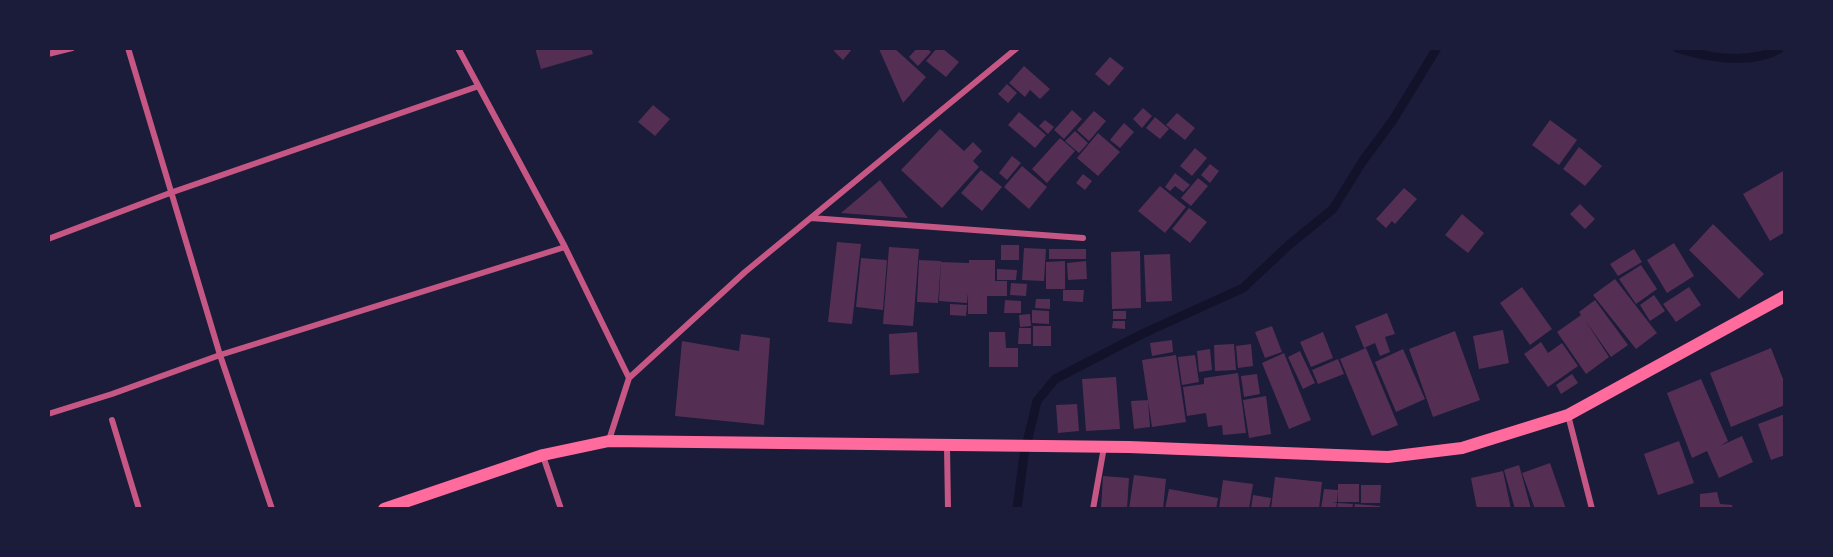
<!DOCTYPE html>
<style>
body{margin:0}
#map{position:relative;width:1833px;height:557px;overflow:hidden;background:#1b1b3a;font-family:Overpass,sans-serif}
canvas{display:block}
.frame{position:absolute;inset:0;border:50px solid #1b1b3a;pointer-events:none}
</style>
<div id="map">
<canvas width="1833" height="557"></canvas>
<div class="frame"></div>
</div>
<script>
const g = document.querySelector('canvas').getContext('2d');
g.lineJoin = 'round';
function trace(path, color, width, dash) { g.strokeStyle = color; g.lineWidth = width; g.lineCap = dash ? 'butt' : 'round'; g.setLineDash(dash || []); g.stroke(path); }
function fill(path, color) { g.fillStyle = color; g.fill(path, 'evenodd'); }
const stream = new Path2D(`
 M1677,48c32,10 73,18 104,0
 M1017,509l7,-54 13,-54 18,-22 87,-45 101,-46 47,-44 43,-35 29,-47 31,-42 44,-72`);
const building = new Path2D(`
 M535,48h56l2,6 -52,15z
 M836,48h17l-10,12 -9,-9z
 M894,48l32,29 -23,26 -24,-54z
 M917,48h10l4,4 -13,14 -9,-9z
 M937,48h5l17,14 -13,15 -20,-16z
 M1110,57l14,11 -15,18 -14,-12z
 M1024,66l26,23 -10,10 -10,-9 -5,7 -16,-14z
 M1007,84l10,9 -9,10 -10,-9z
 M653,105l17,14 -15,17 -17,-14z
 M1143,108l9,8 -10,12 -9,-9z
 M1072,110l10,9 -18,20 -10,-9z
 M1094,111l12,10 -17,20 -12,-11z
 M1019,112l27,23 -11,13 -27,-23z
 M1177,113l18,15 -10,12 -19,-15z
 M1155,117l14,12 -9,10 -14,-11z
 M1045,120l9,7 -6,7 -9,-8z
 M1550,120l27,20 -18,25 -27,-20z
 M1124,123l10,9 -14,16 -10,-8z
 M940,129l24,22 9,-9 9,9 -9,10 6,6 -37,41 -41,-38z
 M1075,131l13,12 -9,10 -14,-12z
 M1098,133l22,19 -22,24 -21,-18z
 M1060,138l15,13 -28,32 -15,-14z
 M1579,147l23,19 -17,20 -22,-17z
 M1195,148l12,10 -15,18 -12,-10z
 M1012,156l9,7 -14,17 -8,-7z
 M1210,164l9,7 -9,12 -9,-8z
 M1022,166l25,21 -18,22 -25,-22z
 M981,170l21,17 -20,24 -21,-18z
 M1785,170v62l-15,9 -27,-47z
 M1175,173l15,12 -7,7 -8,-6 -5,5 -5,-4z
 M1083,174l9,7 -7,9 -9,-7z
 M1198,178l10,8 -17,20 -10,-8z
 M880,180l28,38 -67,-5z
 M1160,186l26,21 -21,26 -27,-22z
 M1404,188l13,11 -22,25 -3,-3 -6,7 -10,-9z
 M1580,204l15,15 -10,10 -15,-15z
 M1189,208l18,14 -17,21 -18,-14z
 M1462,214l22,19 -16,20 -23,-18z
 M1713,224l51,50 -25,25 -50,-49z
 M837,242l24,2 -9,80 -24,-2z
 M1674,243l20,33 -27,17 -20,-33z
 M1001,245h18v15h-18z
 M889,247l30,2 -6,77 -30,-2z
 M1024,248l22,1 -2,32 -22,-1z
 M1049,249h37v10h-37z
 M1634,249l8,13 -24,14 -8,-12z
 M1140,251l1,57 -29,1 -1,-57z
 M1170,254l2,47 -26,1 -2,-47z
 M861,258l26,2 -4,50 -27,-3z
 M919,260l22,1 -3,42 -21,-1z
 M969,260h26v21h12v15h-20v18h-19v-21l-1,10 -28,-2 2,-39 28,1z
 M1065,261v28h-19v-27z
 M1086,261l1,18 -19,1 -1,-17z
 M1641,265l16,24 -21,15 -17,-25z
 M997,269l20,1 -1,10h-19z
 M1615,279l42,54 -21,16 -43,-54z
 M1011,283l16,1 -1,12 -16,-1z
 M1522,287l30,42 -22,16 -30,-42z
 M1689,287l12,18 -25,17 -13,-18z
 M1063,290h21l-1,12 -20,-1z
 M1654,295l11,16 -15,10 -10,-16z
 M1036,299h14v10l-15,-1z
 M1005,300l16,1v12h-17z
 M1595,300l33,45 -17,12 -26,-37 24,37 -23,17 -29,-42 24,-17 -2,-3z
 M950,304l17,1 -1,11 -16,-1z
 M1032,310l17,1v13l-17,-1z
 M1113,311h13v8h-13z
 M1387,313l8,21 -10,3 5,15 -10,4 -5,-13 -11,5 -9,-22z
 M1030,314l1,12 -11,1 -1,-12z
 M1113,321h12v8l-13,-1z
 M1033,326h18v20h-18z
 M1272,326l10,26 -17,6 -10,-26z
 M1019,328h12v16h-13z
 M1503,330l6,33 -30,6 -6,-33z
 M1455,331l25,69 -47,17 -24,-68z
 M917,332l2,41 -29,2 -1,-41z
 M989,332h16l1,16h12v19h-29z
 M1323,332l10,26 -22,9 -11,-25z
 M741,334l29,4 -6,87 -89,-9 7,-75 57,10z
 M1172,340l1,12 -21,4 -2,-13z
 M1541,342l7,11 14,-10 16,23 -30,21 -24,-33z
 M1234,344l2,26 -21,1 -1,-26z
 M1251,344l2,22 -15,2 -2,-22z
 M1366,348l32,77 -26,11 -32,-77z
 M1771,348l14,36v21l-54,22 -21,-54z
 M1210,349l2,21 -13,2 -2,-21z
 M1403,349l22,50 -29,13 -21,-50z
 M1300,351l15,32 -12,6 -15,-32z
 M1284,353l27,67 -22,9 -27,-66z
 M1176,355l10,67 -34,5 -10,-67z
 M1195,355l4,27 -17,3 -4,-28z
 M1338,359l6,15 -26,10 -6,-14z
 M1238,373l8,60 -23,2 -1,-10 -14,2 -2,-14 -19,3 -4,-29 21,-3v-6z
 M1257,374l3,20 -16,3 -3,-21z
 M1572,374l6,9 -17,11 -5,-9z
 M1116,377l4,52 -34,2 -4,-52z
 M1701,379l27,62 -8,5 22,-10 11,26 -34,16 -12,-27 -15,7 -25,-65z
 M1266,396l5,38 -22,4 -6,-38z
 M1148,400l2,27 -16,2 -3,-28z
 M1077,404l2,27 -21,2 -2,-28z
 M1785,414v41l-14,5 -13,-36z
 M1679,441l15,42 -36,12 -14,-41z
 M1550,463l16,46h-31l-13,-36z
 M1519,465l2,7 10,37h-16l-11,-39z
 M1503,471l8,38h-34l-6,-31z
 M1134,475l32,4 -3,30h-34z
 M1103,476l26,2 -2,31h-26z
 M1275,477l47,5 -3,27h-48z
 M1223,480l30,4 -4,25h-30z
 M1338,484h21v18h-21z
 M1361,485h20l-1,18h-19z
 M1169,489l49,9 -2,11h-51z
 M1324,489l14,1 -1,12h-4l4,1 -1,6h-15z
 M1717,492l3,12 12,1 1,4h-33v-15z
 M1253,495l18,3 -2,11h-18z
 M1338,503l15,1 -1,5h-15z
 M1355,504l25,2v3h-26z`);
const minor = new Path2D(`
 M128,48l92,307 52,154
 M458,48l107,199 64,131
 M48,54l24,-6
 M811,218l272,20
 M48,239l122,-46 306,-106
 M48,414l64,-20 108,-39 345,-108
 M1568,415l24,94
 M112,420l27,89
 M609,440l20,-62 116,-106 272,-224
 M947,447l1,62
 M543,456l18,53
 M1093,509l11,-62`);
const secondary = new Path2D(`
 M384,509l159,-54 66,-14 520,6 259,10 74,-9 106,-33 217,-119`);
trace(stream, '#12122b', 9);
fill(building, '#542f53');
trace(minor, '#c65784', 6);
trace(secondary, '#ff6b9d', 12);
</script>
